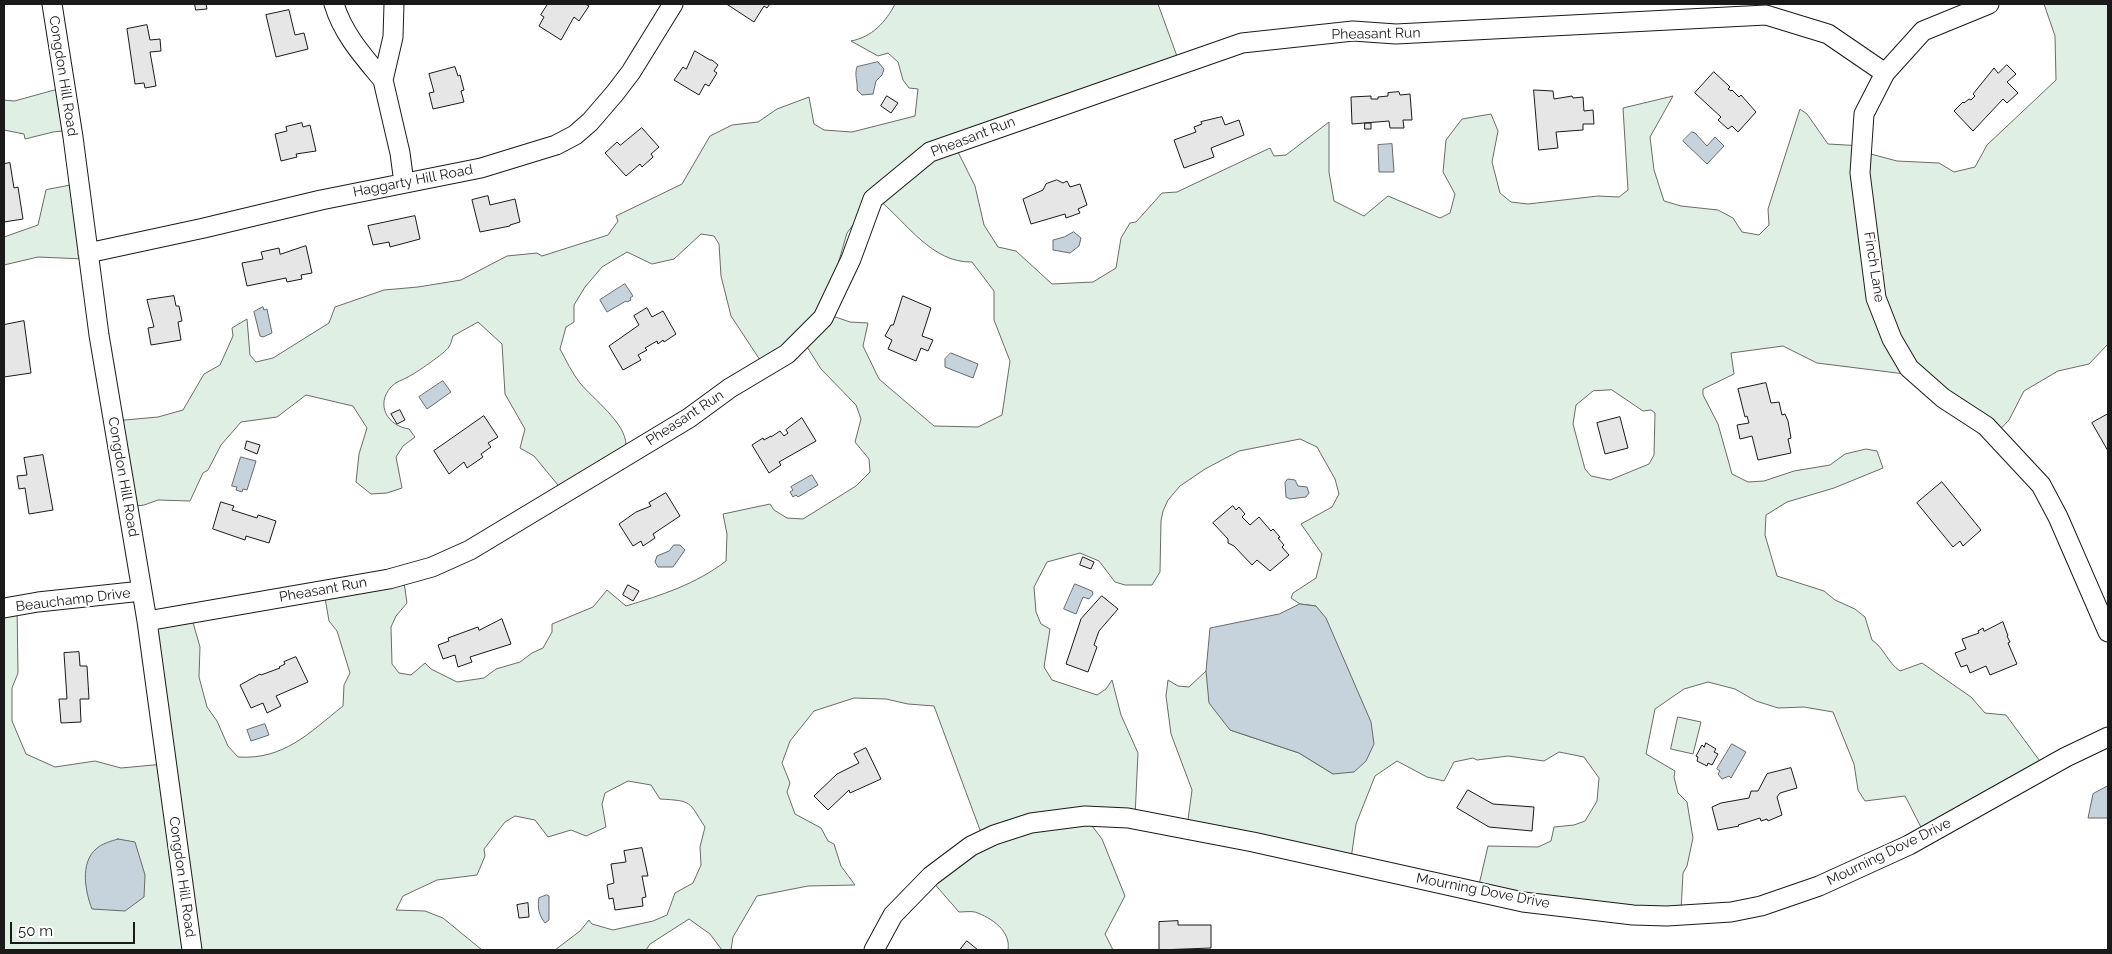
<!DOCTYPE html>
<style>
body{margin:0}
#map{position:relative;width:2112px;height:954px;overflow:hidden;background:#fff;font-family:Raleway,sans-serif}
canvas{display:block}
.frame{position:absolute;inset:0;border:5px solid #1a1a1a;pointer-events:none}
.scale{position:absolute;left:10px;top:922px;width:125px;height:22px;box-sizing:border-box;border:2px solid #1a1a1a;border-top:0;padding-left:6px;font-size:15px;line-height:18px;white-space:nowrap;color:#1a1a1a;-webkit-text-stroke:4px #fff;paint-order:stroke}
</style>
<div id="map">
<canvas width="2112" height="954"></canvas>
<div class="frame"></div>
<div class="scale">50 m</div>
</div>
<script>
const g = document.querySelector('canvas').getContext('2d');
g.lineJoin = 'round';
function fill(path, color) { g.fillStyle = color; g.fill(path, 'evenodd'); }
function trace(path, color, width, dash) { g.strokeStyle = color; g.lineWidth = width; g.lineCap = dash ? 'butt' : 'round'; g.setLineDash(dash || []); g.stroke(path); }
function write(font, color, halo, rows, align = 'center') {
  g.font = font + ' Raleway,sans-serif'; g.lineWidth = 4; g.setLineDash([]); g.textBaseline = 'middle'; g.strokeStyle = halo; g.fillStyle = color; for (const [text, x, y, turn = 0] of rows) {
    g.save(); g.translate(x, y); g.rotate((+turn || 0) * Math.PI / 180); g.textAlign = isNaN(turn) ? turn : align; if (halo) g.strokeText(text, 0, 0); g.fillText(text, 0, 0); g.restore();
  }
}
const green = new Path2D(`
 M895,4h263l20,55 -221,91 18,36 9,39 14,22 18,4 36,33 41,-2 23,-14 5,-30 9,-15 6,-1 26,-29 15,-1 93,-44 4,8 12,-1 43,-33v50l5,29 30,15 24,-20 52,22 10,-5 5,-19 -12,-22 3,-32 16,-21 29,-5 7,17 -6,31 8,31 11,9 17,2 70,-8 21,1 9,-7 -5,-82 50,-12 -23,41 4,33 10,31 17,5 37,4 15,8 9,14 17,3 10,-10 -1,-16 32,-100 7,5 21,30 36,2 3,7 30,8 42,2 15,9 21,-5 12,-22 69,-65 -1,-44 -11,-32h64v340l-19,20 -31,7 -34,20 -15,29 -17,18 -87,-64 -88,-11 -34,-17 -52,7 3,21 -31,15v6l15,29 14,50 16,8 16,-1 30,-10 36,-6 15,-11 21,-5 11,2 6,17 -49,20 -47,14 -21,13 -1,20 12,41 47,15 11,9 20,9 10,8 7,23c12,8 16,23 28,31l22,-8 49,34 14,16 21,2 36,49 -118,69 -19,-37 -40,5 -7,-11 -4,-26 -21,-52 -29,-5 -26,1 -22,-7 -21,-12 -27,-7 -24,7 -29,20 -9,45 29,17 -1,6 4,16 9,9 6,36 -6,28 -4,7 -2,38 -203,-22 10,-43 50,1 13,-6 3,-14 20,-2 11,-4 12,-20 2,-23 -15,-21 -25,-5 -15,9 -36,-5 -31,4 -4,-2 -19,4 -10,19 -17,-4 -30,-16 -22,15 -19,48 -5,35 -164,-32 5,-37 -21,-56 -5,-38 2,-16 10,6 11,1 17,-16 24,59 69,23 34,21 -17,-168 -16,-2 -9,-6 2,-5 23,-15 6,-24 -21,-30 31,-17 7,-13 -4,-15 -18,-32 -17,-8 -61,12 -34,18 -25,17 -12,14 -5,11 -2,10 -1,51 -8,13h-27l-10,-3 -16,-21 -19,-8 -33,9 -13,25 2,25 5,12 9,5 -6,38 8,13 45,15 9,-6 6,-9 9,35 17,38 -3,64 -49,1 16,21 23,57 -20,38 8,16h-105c3,-19 -16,-32 -33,-38 -5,-1 -11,0 -16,0l-27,-31 51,-43 -49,-132 -26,-2 -22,-5 -32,-1 -40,13 -24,30 -8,22 8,20 -3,9 8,22 26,14 7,13 6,3 7,22 14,19 -47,1 -51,10 -24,41 -2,13h-9l-12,-16 -21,-15 -39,25 -4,6h-91l25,-19 9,-11 3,4 21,6 40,-9 14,-6 8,-22 18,-10 8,-18 -1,-18 5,-20c-17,-26 -12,-26 -45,-28l-9,-14 -23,-4 -23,12 -3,11 4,23 -20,9 -15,-6 -23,7 -13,-17 -20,-4 -10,6 -21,27 1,7 -8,19 -40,5 -34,16 -7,14 29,1 18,7 39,32h-478v-344h13l1,67 -6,15v33l14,33 29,13 40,-6 26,7 43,-4 -16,-145 42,-7 10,35 -1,30 8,30 10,14 11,25 10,11c46,3 71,-24 105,-51l1,-21 6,-12 -13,-42 -8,-10 -6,-35 4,-4 68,-14h7l5,35 -11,13 -5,11 1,37 7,9 12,2 14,-12 6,6 26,13 27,-4 12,-9 24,-7 12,-9 11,-5 9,-16v-8l41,-17 14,-17 19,16c36,-11 70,-22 100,-45l1,-27 -4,-20 47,-10 4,6 13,8 16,1 53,-33 14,-14 -1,-13 -14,-17 6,-23 -5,-14 -35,-36 -17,-27 -42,21 -31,-47 -10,-40 -2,-32 -5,-8 -13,-2 -27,25 -22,5 -25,-12 -25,15 -17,20 -11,18v17l-8,5 -6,22c6,11 12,24 20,34 13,16 46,40 46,62l-64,45 -28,-34 -14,-8 5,-19 -20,-35 -3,-50 -24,-22 -25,14c-1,3 -2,8 -4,11 -4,6 -33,26 -41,30 -5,3 -13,5 -17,10 -16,18 -3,39 18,42l6,8 -12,9 -7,11 6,31 -15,5 -16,1 -15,-12 3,-28 8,-26 -14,-22 -47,-11 -29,22 -36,5 -20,23 -13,25 -5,3 -13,28 -32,-1 -14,5 -15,2 -15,-86 44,-4 25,-7 21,-36 16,-9 13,-29 -1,-8 15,-9 3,36 6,7 17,-4 56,-35 6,-16 49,-17 34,-3 43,-7 46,-24 30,-3 5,3 66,-21 10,-14 -2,-5 66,-32 28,-48 22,-11 26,-3 19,-13 32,-12 5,27 10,6 28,2 63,-16 3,-27 -9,-1 -6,-8 -5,-18 -10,-9 -10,3 -27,-15c21,-4 35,-19 44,-37zM879,200c28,23 53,63 93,62l22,29v29l16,41 -8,54 -24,12 -44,-1 -55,-47 -16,-33 5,-23 -18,-1 -26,-9 23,-80 6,-8zM1612,390l31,21 8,-1 4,3 -1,42 -5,9 -39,16 -19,-4 -6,-7 -12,-45 3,-19 17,-14z
 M63,88l8,42 -18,2 -28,7 -1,-5 -20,-4v-30l10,1z
 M78,184l6,75 -46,-2 -34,8v-28l34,-12 8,-35z
 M1678,717l23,5 -8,32 -22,-5z`);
const water = new Path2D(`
 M878,62l6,7 -2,6 -6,6 -3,13 -11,1 -5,-5c1,-8 -3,-15 0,-23z
 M1692,132l3,1 12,13 8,-9 9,9 -17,18 -24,-23z
 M1392,144l2,28h-15l-1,-27z
 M1074,232l7,6 -2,8 -9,7 -17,-3v-10l11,-3z
 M625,284l8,12 -3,2 1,2 -4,2 -1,-1 -19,11 -7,-12z
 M263,307l1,3 3,-1 5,24 -9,4 -3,-1 -6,-24z
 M951,353l27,11 -5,14 -28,-11v-8z
 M443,381l8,11 -24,17 -8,-12z
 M241,457l15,4 -9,29 -4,-1 -1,3 -6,-2 1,-3 -5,-1z
 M812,475l6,10 -20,12 -2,-2 -3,2 -3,-5 3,-2 -2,-3z
 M1288,479l7,1 3,6 9,1 2,6 -3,4 -16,2 -4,-2 -1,-14z
 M674,545h6l5,5 -12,17h-15l-3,-5 2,-6 12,-5z
 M1075,584l17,7 1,3 -4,5 -6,-2 -7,17 -12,-5z
 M1300,604l16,2 10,12 45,104 3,22 -8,17 -12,11 -21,2 -34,-21 -69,-23 -21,-27 -3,-32 4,-43 69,-14z
 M265,724l4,11 -18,6 -4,-11z
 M1732,744l14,8 -15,26 -2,-2 -7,3 -4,-5 2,-3 -3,-2z
 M2108,786v32h-20l5,-24z
 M118,839l17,3 10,33 -1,22 -19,14 -33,-2c-7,-18 -12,-46 4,-60 5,-5 15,-8 22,-10z
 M547,895l2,1v24l-4,3c-6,-8 -8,-15 -6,-25z`);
const building = new Path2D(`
 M195,4h11l1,5 -11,1z
 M548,4h37l4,2 -10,15 -5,-4 -13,23 -22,-14 5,-9 -3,-2z
 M729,4h41l-3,4 -3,-2 -10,16 -26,-17z
 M289,10l6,25 9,-2 4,16 -32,8 -10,-42z
 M147,25l3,15 10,-1 1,12 -11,1 6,34 -11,2 -1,-5 -9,1 -8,-55z
 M695,51l15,9h2l6,5 -4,6 3,2 -8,13 -4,-2 -6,11 -25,-15 9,-13 3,2z
 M2007,65l9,9 -9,8 11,11 -11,10 -4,-4 -30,32 -19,-20 9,-9 1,1 5,-4 2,1 4,-4 -2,-2 21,-26 4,5z
 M455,67l3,9 2,-1 4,15 -3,1 3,11 -31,7 -4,-16 5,-1 -5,-18z
 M1714,72l16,15 -2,2 3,2 1,-1 7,7 2,-2 15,17 -18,20 -6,-6 -4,3 -10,-9 3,-3 -26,-24z
 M1534,90l19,1 1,8 18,-3 1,2 10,-1 1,14 9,-1 1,14h-11v6l-27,2 2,16 -19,2z
 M1399,92l1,3 10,-1 2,26h-9l1,8h-14l-1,-7 -37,3 -1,-27 20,-1v3h7v-2l10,-1v-3z
 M887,96l11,7 -7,10 -10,-7z
 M1222,117l3,8 14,-5 5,15 -33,13 3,9 -30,11 -10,-28 22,-8 -2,-5 8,-3 -1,-2z
 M302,123l1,4 7,-2 6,26 -20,3 1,3 -16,4 -6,-27 12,-3 -1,-4z
 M1365,123h6v6h-6z
 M642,128l17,19 -8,7 2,3 -11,10 -2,-3 -14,12 -21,-23 12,-11 3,3z
 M10,163l4,25 4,-1 5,32 -19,3v-58z
 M1057,180l6,3 4,-2 3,6 10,-3 7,21 -9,4 2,4 -14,5 -1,-4 -34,10 -8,-25 20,-9 3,-6z
 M488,196l2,9 25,-6 5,23 -10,3v1l-30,6 -8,-32z
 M415,216l5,23 -30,8 -1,-5 -16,3 -5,-19z
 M306,246l6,27 -11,2 1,4 -15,3 -1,-4 -39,8 -5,-23 21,-4 -2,-7 18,-4 1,6z
 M174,296l2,10h3l3,15 -4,1 3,18 -30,5 -3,-17 6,-1 -7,-27z
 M903,296l28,12 -9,28 11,4 -5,11 -7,-3 -5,13 -28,-12 4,-9 -7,-4 6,-11h2z
 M647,308l5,9 11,-6 13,23 -12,8 -1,-2 -5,4 -1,-3 -12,7 2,2 -9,5 3,5 -18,10 -14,-24 30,-21 -5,-9z
 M24,321l7,52 -27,4v-52z
 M1766,383l5,20 8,-1 3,13 3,-1 3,7 3,17 -3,1 3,14 -33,7 -6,-24 -12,3 -3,-14 12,-2 -2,-7 -2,1 -7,-28z
 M400,410l5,10 -8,4 -6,-10z
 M2108,414v37l-16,-28z
 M484,416l14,21 -10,6 3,4 -10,7 2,3 -16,11 -3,-6 -15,12 -15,-23z
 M1620,417l8,31 -23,6 -8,-31z
 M802,418l14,23 -37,21 2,3 -12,8 -17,-28 11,-7 1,2 7,-4v1l9,-6 4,5 4,-3 -2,-3z
 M247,441l13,4 -3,9 -12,-5z
 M43,455l10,55 -24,4 -4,-26 -6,1 -2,-13 10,-1 -3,-17z
 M1942,482l39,48 -18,16 -3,-5 -7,6 -36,-44z
 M666,493l14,23 -27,18 2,4 -12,8 -2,-5 -8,5 -14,-22 17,-12 15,-6 -2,-3z
 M221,502l13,4 -2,4 25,8 1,-3 18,6 -7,22 -23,-7 -1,4 -32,-11z
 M1233,506l3,4 3,-3 6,7 -3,3 8,8 9,-8 12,14 2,-2 7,8 -2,1 6,7 -2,2 7,8 -19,16 -13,-11 -5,5 -18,-19 -6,-3v-4l-15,-16z
 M1083,557l11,5 -3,7 -11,-4z
 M628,585l11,6 -6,10 -10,-6z
 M1102,596l16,13 -19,22 -5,14 3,2 -9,25 -22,-8 15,-45z
 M502,619l9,25 -41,13 2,5 -14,5 -3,-12 -12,4 -5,-14 11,-4 -1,-3 30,-11 1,3z
 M2003,622l5,14h-1l3,6 -2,1 9,21 -27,11 -4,-9 -16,7 -3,-8 -6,2 -6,-14 11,-4 -4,-10 17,-6 -1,-2 5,-3 1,3z
 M79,652l1,14h7l2,33h-9l1,23 -20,1 -2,-24h8l-3,-46z
 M296,657l12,25 -32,14 5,10 -14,7 -4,-10 -12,5 -11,-23 20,-11 1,1 19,-7 -1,-1 6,-3 -1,-2z
 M1706,743l10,6 -2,3 4,2 -6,11 -4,-2 -1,3 -10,-5 1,-4 -2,-1 6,-11 2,2z
 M866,748l15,31 -31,14 -1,-3 -21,20 -14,-14 23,-22 22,-11 -5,-9z
 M1791,768l6,20 -17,5 -3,4 5,18 -14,6 -1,-2 -6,2 -1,-3 -22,7 1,1 -21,4 -6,-23 9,-4 28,-5 2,-7h7l9,-17z
 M1468,790l25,14 41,3 -2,24 -43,-4 -32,-19z
 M642,848l6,28h-6l4,21 -4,1 1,8 -28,4 -2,-12 -4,1 -2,-14 7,-2 -3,-19 15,-2 -2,-11z
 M528,903l1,14 -10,1 -2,-13z
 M1178,921v4h33v23l-52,2v-28z
 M967,941l11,9h-18z`);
const minor = new Path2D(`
 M52,4l21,133 26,198 48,286 45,329
 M334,4c9,30 29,52 49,76l10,-43 1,-33
 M1989,4l-66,27 -38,42 -21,41 -4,59 16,125 16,41 17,29 34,30 43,28 55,59 17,32 50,115
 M383,80l17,73 4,30
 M88,253l116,-25 117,-28 160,-32 75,-23 19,-10 15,-13 25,-29 16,-21 42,-68
 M4,608l34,-6 104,-11
 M147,621l242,-42 43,-12 38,-17 219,-132 41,-30 57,-34 36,-36 28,-59 22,-60 57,-47 312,-109 111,-12 43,3 370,-19 62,19 57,39
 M874,950l19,-35 38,-39 40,-30 23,-11 37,-12 54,-7 43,2 125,24 270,60 110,13 34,1 64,-4 30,-6 58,-20 90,-41 157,-88 42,-20`);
const streetNames = [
 ["Pheasant Run",1376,34,-1],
 ["Congdon Hill Road",63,76,81],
 ["Pheasant Run",973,137,-21],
 ["Haggarty Hill Road",413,181,-11],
 ["Finch Lane",1874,267,81],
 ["Pheasant Run",685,418,-33],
 ["Congdon Hill Road",123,477,80],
 ["Pheasant Run",323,590,-10],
 ["Beauchamp Drive",73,600,-7],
 ["Mourning Dove Drive",1889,852,-26],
 ["Congdon Hill Road",182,877,82],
 ["Mourning Dove Drive",1483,891,11]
];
fill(green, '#e0efe3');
trace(green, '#6a6a6a', 1);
fill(water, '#c6d2dc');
trace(water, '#6a6a6a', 1);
fill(building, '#e6e6e6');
trace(building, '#1a1a1a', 1);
trace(minor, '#1a1a1a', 21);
trace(minor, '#fff', 19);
write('14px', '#1a1a1a', '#fff', streetNames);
</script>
